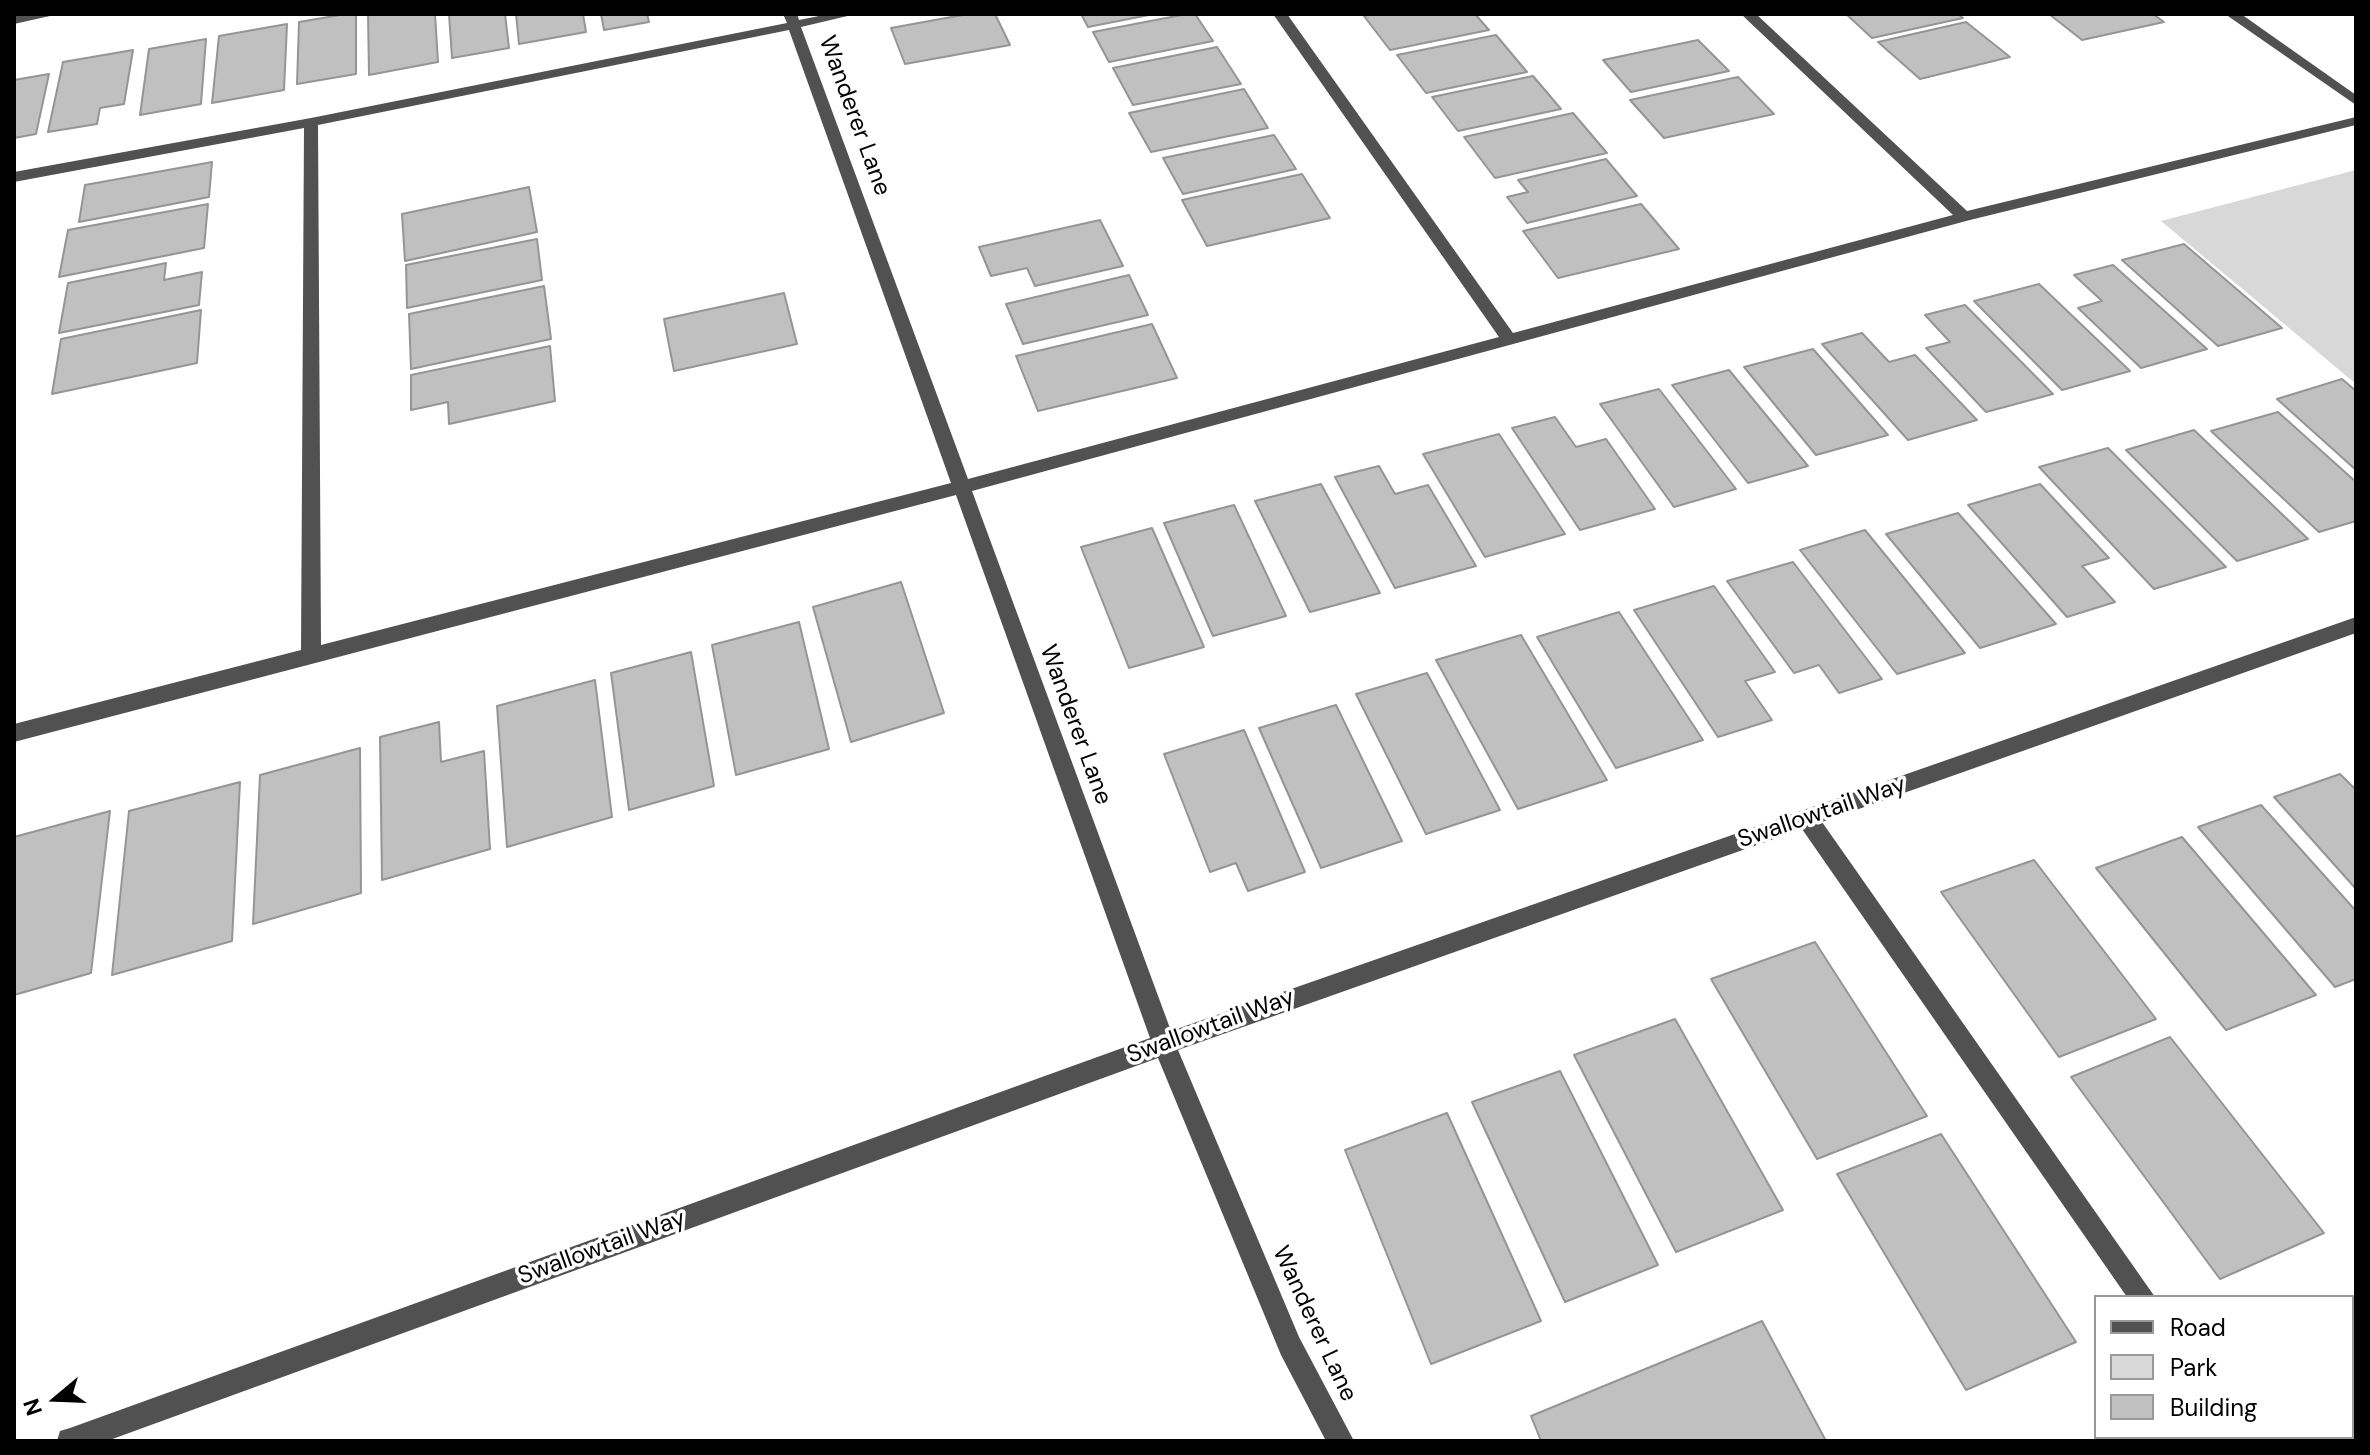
<!DOCTYPE html>
<style>
body{margin:0}
#map{position:relative;width:2370px;height:1455px;overflow:hidden;background:#fff;font-family:"DM Sans",sans-serif}
canvas{display:block}
.frame{position:absolute;inset:0;border:16px solid #000;pointer-events:none}
.legend{position:absolute;left:2094px;top:1295px;width:260px;height:144px;box-sizing:border-box;background:#fff;border:2px solid #999;margin:0;padding:10px 14px;list-style:none;font-size:24px;color:#000}
.legend li{display:flex;align-items:center;gap:16px;height:40px}
.legend b{width:40px;border:2px solid #999}
.north{position:absolute;left:16px;top:1359px;width:80px;height:80px;-webkit-text-stroke:6px #fff;paint-order:stroke;rotate:251deg;font-size:22px;font-weight:700;line-height:32px;text-align:center;color:#000}
.north::after{content:'';display:block;margin:auto;width:28px;height:36px;background:#000;clip-path:polygon(50% 0,100% 100%,50% 72%,0 100%)}
</style>
<div id="map">
<canvas width="2370" height="1455"></canvas>
<div class="frame"></div>
<ul class="legend">
<li><b style="height:10px;background:#515151"></b>Road</li>
<li><b style="height:22px;background:#d8d8d8"></b>Park</li>
<li><b style="height:22px;background:#c0c0c0"></b>Building</li>
</ul>
<div class="north">N</div>
</div>
<script>
const g = document.querySelector('canvas').getContext('2d');
g.lineJoin = 'round';
function fill(path, color) { g.fillStyle = color; g.fill(path, 'evenodd'); }
function trace(path, color, width, dash) { g.strokeStyle = color; g.lineWidth = width; g.lineCap = dash ? 'butt' : 'round'; g.setLineDash(dash || []); g.stroke(path); }
function write(font, color, halo, rows, align = 'center') {
  g.font = font + ' "DM Sans",sans-serif'; g.lineWidth = 7; g.setLineDash([]); g.textBaseline = 'middle'; g.strokeStyle = halo; g.fillStyle = color; for (const [text, x, y, turn = 0] of rows) {
    g.save(); g.translate(x, y); g.rotate((+turn || 0) * Math.PI / 180); g.textAlign = isNaN(turn) ? turn : align; if (halo) g.strokeText(text, 0, 0); g.fillText(text, 0, 0); g.restore();
  }
}
const green = new Path2D(`
 M2356,170v214l-195,-163z`);
const building = new Path2D(`
 M346,14h10v60l-59,10 2,-62z
 M368,14h67l3,48 -69,13z
 M449,14h56l4,34 -57,10z
 M516,14h67l3,18 -67,12z
 M601,14h46l2,8 -45,8z
 M968,14h27l15,31 -105,19 -14,-36z
 M1081,14h73l-66,13z
 M1187,14h8l18,27 -104,21 -16,-30z
 M1374,14h101l14,16 -99,20 -26,-34z
 M1846,14h112l5,4 -91,20z
 M2049,14h104l11,8 -82,18z
 M1966,22l44,35 -90,22 -42,-37z
 M287,24l-3,66 -72,13 7,-67z
 M1496,35l31,37 -101,21 -29,-38z
 M206,39l-5,65 -61,11 9,-66z
 M1698,40l31,31 -98,21 -28,-32z
 M1217,47l24,37 -108,21 -20,-37z
 M133,50l-9,54 -24,4 -3,16 -49,8 15,-70z
 M49,74l-13,60 -22,4v-58z
 M1533,76l28,33 -103,22 -26,-34z
 M1738,77l36,37 -110,24 -34,-38z
 M1244,89l24,39 -117,24 -22,-39z
 M1573,113l34,40 -112,25 -31,-41z
 M1274,135l22,34 -113,25 -20,-36z
 M1606,159l31,37 -110,27 -20,-26 21,-5 -10,-12z
 M212,162l-3,35 -130,25 6,-37z
 M1302,174l28,44 -123,28 -25,-46z
 M529,187l8,45 -132,29 -3,-47z
 M208,204l-4,44 -145,29 9,-47z
 M1641,204l38,45 -121,29 -35,-47z
 M1100,220l23,46 -88,20 -8,-18 -36,8 -12,-29z
 M537,239l5,41 -135,28 -1,-43z
 M2184,244l98,84 -64,18 -96,-86z
 M166,263l-2,17 38,-8 -3,33 -140,28 9,-50z
 M2113,265l94,84 -66,19 -63,-60 24,-7 -28,-26z
 M1129,275l19,40 -125,29 -17,-40z
 M2039,284l91,87 -68,19 -88,-89z
 M544,286l7,53 -140,30 -2,-55z
 M784,293l13,51 -123,27 -10,-52z
 M1965,305l88,89 -67,18 -60,-64 24,-6 -25,-27z
 M201,310l-4,53 -145,31 9,-55z
 M1152,324l25,54 -139,33 -22,-55z
 M1862,333l27,29 26,-7 62,65 -69,20 -86,-96z
 M550,346l5,55 -106,23 -1,-22 -37,8v-35z
 M1813,349l75,86 -72,20 -72,-88z
 M1729,370l79,96 -60,17 -76,-98z
 M2342,379l14,12v79l-79,-71z
 M1659,389l77,100 -62,18 -74,-103z
 M2278,412l78,70v39l-37,11 -108,-101z
 M1555,417l21,30 30,-8 49,70 -75,21 -68,-102z
 M2194,430l114,109 -71,22 -111,-111z
 M1499,434l66,100 -80,23 -62,-103z
 M2108,448l118,119 -72,22 -115,-122z
 M1379,466l16,28 33,-9 48,81 -81,22 -60,-111z
 M1321,484l59,109 -70,19 -55,-111z
 M2040,484l69,74 -27,8 33,36 -48,15 -99,-112z
 M1234,505l52,111 -73,20 -49,-113z
 M1958,513l98,111 -76,24 -94,-114z
 M1152,528l52,119 -75,21 -48,-121z
 M1865,530l100,123 -68,21 -97,-124z
 M1793,562l89,117 -43,14 -20,-28 -25,8 -67,-92z
 M901,582l43,131 -93,29 -38,-135z
 M1714,586l61,86 -30,9 27,39 -54,17 -84,-127z
 M1619,612l84,128 -87,28 -79,-131z
 M799,622l30,127 -93,26 -24,-130z
 M1521,635l86,145 -89,29 -82,-149z
 M691,652l23,134 -85,24 -18,-137z
 M1427,673l73,137 -74,24 -70,-140z
 M595,680l17,137 -105,30 -10,-141z
 M1336,705l66,136 -81,27 -62,-140z
 M439,722l2,40 43,-11 6,98 -108,31 -2,-143z
 M1244,730l61,142 -57,19 -12,-28 -26,9 -46,-118z
 M360,748l1,145 -108,31 7,-149z
 M2340,774l16,16v99l-82,-92z
 M240,782l-8,159 -120,34 17,-164z
 M2261,805l95,106v68l-21,8 -137,-160z
 M110,811l-19,162 -77,22v-158z
 M2182,837l134,158 -90,35 -130,-162z
 M2034,860l122,159 -97,38 -118,-165z
 M1815,942l112,174 -110,43 -106,-180z
 M1675,1019l108,191 -107,42 -102,-197z
 M2170,1037l154,196 -104,46 -149,-202z
 M1560,1071l98,194 -93,37 -93,-200z
 M1447,1113l94,208 -110,43 -86,-214z
 M1941,1134l135,208 -110,48 -129,-216z
 M1762,1321l64,120h-285l-10,-25z`);
const minor = new Path2D(`
 M27,14h32l-45,10v-8z
 M783,14h14l2,6 30,-6h27l-55,13 167,452 531,-142 -226,-323h14l226,319 440,-118 -212,-201h15l211,197 389,-94v8l-390,96 -994,270 199,540 1185,-414v16l-534,189 333,475h-28l-325,-468 -624,221 121,287 55,104h-28l-45,-86 -123,-297 -1051,383h-50l3,-10 10,-3 1080,-390 -194,-543 -942,247v-18l287,-74 3,-522 -290,54v-10l297,-54 476,-95zM789,30l162,453 -630,162 -3,-520z
 M2225,14h16l115,81v10z`);
const streetNames = [
 ["Wanderer Lane",854,116,70],
 ["Wanderer Lane",1075,725,70],
 ["Swallowtail Way",1822,813,-19],
 ["Swallowtail Way",1211,1027,-20],
 ["Swallowtail Way",602,1248,-20],
 ["Wanderer Lane",1314,1324,65]
];
fill(green, '#d8d8d8');
fill(building, '#c0c0c0');
trace(building, '#959595', 2);
fill(minor, '#515151');
write('24px', '#000', '#fff', streetNames);
</script>
